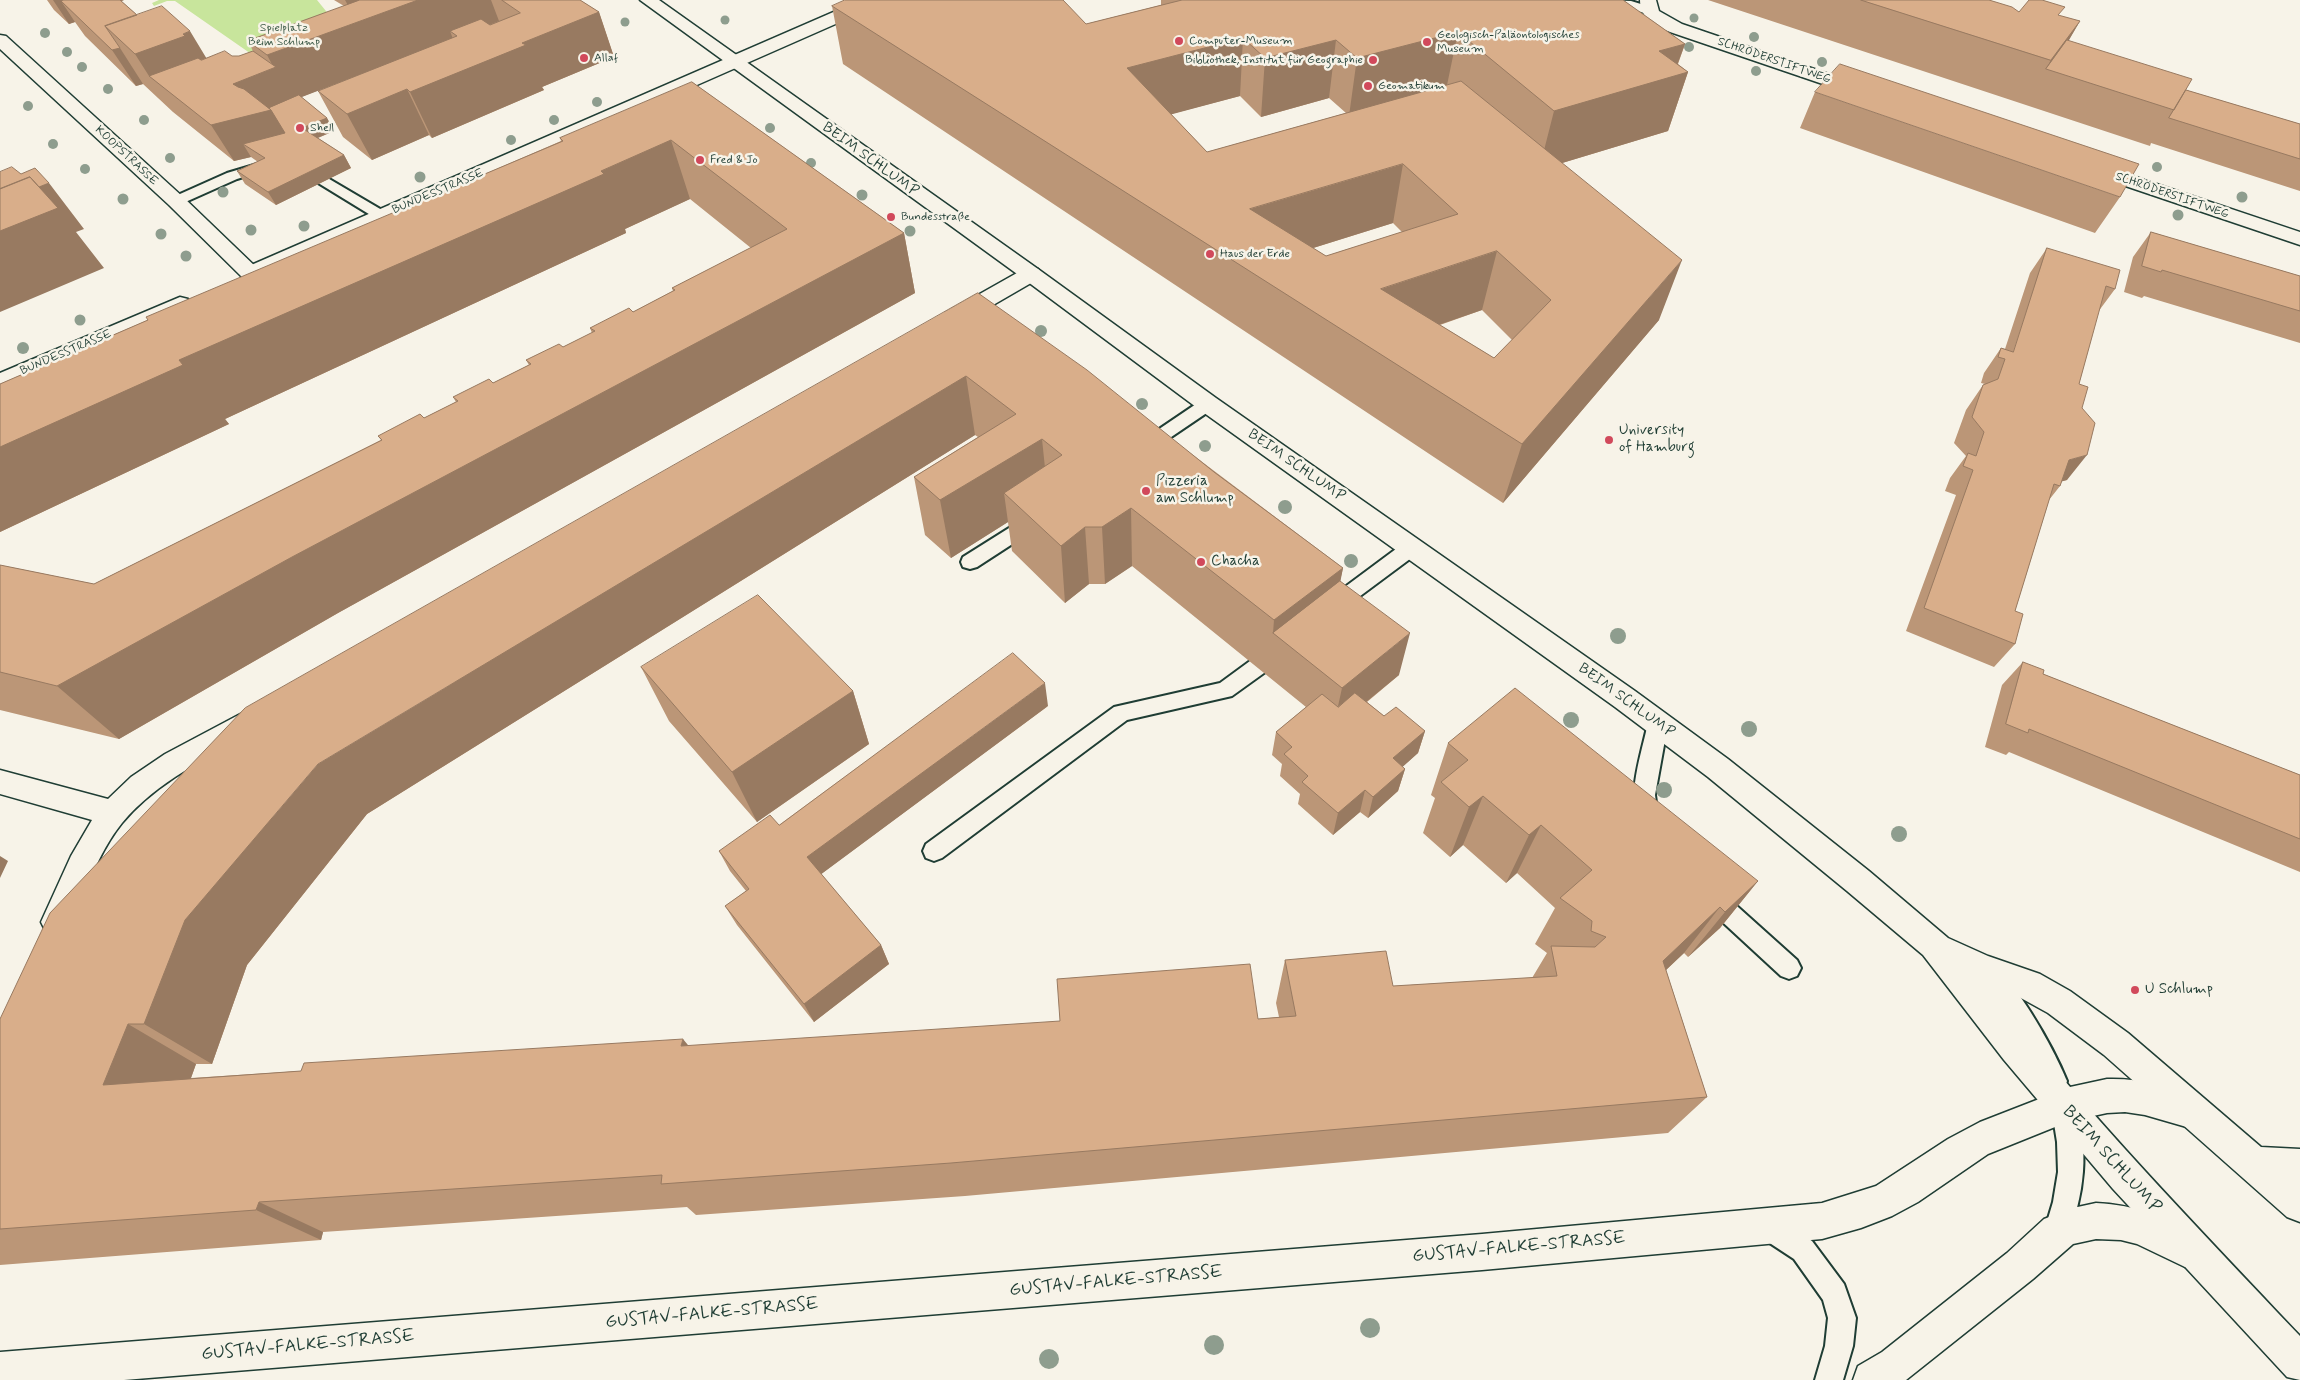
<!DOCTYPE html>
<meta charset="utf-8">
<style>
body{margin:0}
canvas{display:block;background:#f7f3e8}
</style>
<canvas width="2300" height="1380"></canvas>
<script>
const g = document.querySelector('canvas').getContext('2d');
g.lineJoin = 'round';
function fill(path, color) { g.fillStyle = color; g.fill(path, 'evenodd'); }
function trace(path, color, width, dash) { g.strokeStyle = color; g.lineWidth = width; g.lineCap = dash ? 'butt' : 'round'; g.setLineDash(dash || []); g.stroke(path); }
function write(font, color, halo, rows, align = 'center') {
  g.font = font + ' Mynerve,sans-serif'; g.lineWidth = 5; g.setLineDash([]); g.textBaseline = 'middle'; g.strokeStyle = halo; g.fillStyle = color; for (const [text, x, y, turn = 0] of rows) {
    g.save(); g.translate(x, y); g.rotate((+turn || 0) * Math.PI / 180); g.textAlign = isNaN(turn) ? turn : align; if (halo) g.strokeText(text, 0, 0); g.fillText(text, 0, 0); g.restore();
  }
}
const green = new Path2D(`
 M159,0h158l13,16 -50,58 -105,-73h-8l-13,5 -2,-3z`);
const service = new Path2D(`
 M1601,0l30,1 23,7 2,3 -6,4 -21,-7 -27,-3z
 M264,162l7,4 -2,3 -32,10 -56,25h-10l-2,-3 2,-3 56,-25z
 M302,163l85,50 2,3 -7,4 -5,-1 -80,-49 -2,-3z
 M1208,398l6,2 2,4 -2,4 -65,44 -6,2 -6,-2 -3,-4 3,-4 65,-44z
 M1031,516l6,2 3,5 -3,5 -60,39 -7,2 -7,-2 -2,-5 2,-5 62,-39z
 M1411,541l7,2 2,5 -2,5 -78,58 -7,2 -7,-2 -3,-5 3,-5 78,-58z
 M1257,659l7,2 3,6 -3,6 -32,23 -105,24 -185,138 -8,3 -8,-3 -3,-7 3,-7 188,-137 106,-24 30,-22z
 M1658,715l7,2 3,6 -13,72 3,22 -3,7 -8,2 -8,-2c-13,-28 3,-72 9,-101l3,-6z
 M1711,887l8,3 78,70 4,8 -4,8 -8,3 -8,-3 -78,-72 -3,-7 3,-7z
 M1983,959c29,12 72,92 84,122l-3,9 -9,3 -9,-3c-18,-42 -42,-78 -71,-112l-4,-8 4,-8z
 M2064,1099l9,3c18,44 11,96 -7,139l-9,4 -9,-4 -4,-9 9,-30 5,-30 -1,-30 -5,-31 3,-9z
 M1768,1214l44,27 32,43 12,34 -3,28 -10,34h-28l10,-34 3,-28 -5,-18 -29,-41 -35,-23 -4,-9 4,-9z`);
const minor = new Path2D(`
 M1640,0h16l3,11 23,13 185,63 3,4 -3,4h-12l-185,-63c-15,-6 -30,-14 -30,-32z
 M0,35l6,1 177,161 75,72 4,5 -4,5 -7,2 -7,-2 -75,-74 -169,-156z
 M2094,163l206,69v13l-213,-72 -3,-4 3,-4z
 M1031,267l7,2 4,5 -4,5 -76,44 -8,2 -8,-2 -3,-5 3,-5 78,-44z
 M246,711l10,4 4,8 -4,8c-47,26 -99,50 -134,92 -25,31 -38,73 -54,109l-11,4 -11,-4 -5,-10 30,-66 21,-36 -92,-26v-24l108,29 23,-22 34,-23z
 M2107,1079c34,-1 64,7 95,20l5,12 -5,12 -12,5 -45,-13 -20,-3 -18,1 -37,8 -82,33 -70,48 -26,14 -31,12 -39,11 -340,31 -1358,110h-124v-28l1482,-118 340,-31 54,-17 72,-47 32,-17 90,-35z
 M2096,1203c43,2 64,14 102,33l5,13 -5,13 -13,5 -48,-23 -16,-4 -25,-1 -23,5 -40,35 -127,101h-53l5,-14 24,-14 125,-99 37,-34 29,-11z`);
const tertiary = new Path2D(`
 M861,0h22l-2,4 -618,272 -7,1 -7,-1 -3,-5 3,-5z
 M180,297l8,2 3,5 -3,5 -188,81v-17z`);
const secondary = new Path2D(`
 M640,0h19l379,269 178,129 419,293 93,68 141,112 79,67 40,18 52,18 30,17 58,42 133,114 39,2v73l-13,-5 -183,-162 -56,-42 -29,-16 -33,-12c97,124 206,237 314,351v44l-13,-3 -174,-188 -109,-129 -81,-105 -76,-64 -139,-114 -93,-70 -415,-297 -176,-131z`);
const trees = [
 [1694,18,4.5],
 [725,20,4.5],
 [625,22,4.5],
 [45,33,5],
 [1754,37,5],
 [1689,47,5],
 [67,52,5],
 [1822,62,5],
 [82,67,5],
 [1756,71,5],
 [108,89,5],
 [597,102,5],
 [28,106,5],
 [144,120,5],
 [554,120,5],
 [770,128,5],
 [511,140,5],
 [53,144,5],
 [170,158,5],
 [811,163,5],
 [2157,167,5],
 [85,169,5],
 [420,177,5.5],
 [223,192,5.5],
 [862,195,5.5],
 [2242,197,5.5],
 [123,199,5.5],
 [2178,215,5.5],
 [304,226,5.5],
 [251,230,5.5],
 [910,231,5.5],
 [161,234,5.5],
 [186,256,5.5],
 [80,320,5.5],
 [1041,331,6],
 [23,348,6],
 [1142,404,6],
 [1205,446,6],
 [1285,507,7],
 [1351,561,7],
 [1618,636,8],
 [1571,720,8],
 [1749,729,8],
 [1664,790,8],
 [1899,834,8],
 [1370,1328,10],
 [1214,1345,10],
 [1049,1359,10]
];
const wall = new Path2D(`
 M47,0h77l-3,1 16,14 69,43 33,-2 14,-5 -5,-10 96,-35 -10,-6h246l19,12 15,45 -72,30 2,3 -112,48 -3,-3 -57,25 -29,-23 -25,-46 66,-26 -83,32 26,21 7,13 -16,7 26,17 7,13 -75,37 -31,-21 -8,-13 21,-9 -7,-5 -17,4 -61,-49 -30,-28 -7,2 -51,-50 -10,-14 -6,2 -15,-14z
 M1161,0h462l62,44 -7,20 10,8 -20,59 -106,32 97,157 -156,183 -660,-439 -11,-58 254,18 75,-19zM1240,96l21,21 68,-19 17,15 -139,39 -36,-38zM1393,223l9,9 -76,24 -13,-8zM1482,310l30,30 -18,18 -54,-33z
 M1708,0h281l30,12 41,4 20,5 -12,20 118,49 114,34v67l-149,-48 -1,3z
 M692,82l212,151 11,60 -577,320 -219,126 -119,-29v-145l94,19 287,-144 -3,-4 46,-18 32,-16 -3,-5 40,-14 36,-18 -3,-5 37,-13 29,-14 -2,-5 43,-16 40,-21 -1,-3 79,-40 -61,-49 -65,30 1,4 -401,186 4,5 -229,108v-148l561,-243 -1,-3z
 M1815,92l305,105 -25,36 -295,-105z
 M2151,232l149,44v67l-156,-47 -2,2 -18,-6 9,-35z
 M2047,248l68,41 -17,23 -19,72 3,24 -15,72 -5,1 -2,5 -11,14 -34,111v33l-21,23 -88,-36 50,-136 -11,-4 5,-13 16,-22 -12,-13 12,-33 17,-25 2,-1 -4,-1 3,-10 17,-25 4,1 25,-76z
 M978,293l365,275 -3,13 59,94 -32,27 17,14 41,15 -7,22 -16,14 3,2 -7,22 -30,27 -8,-6 -27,23 -35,-31 2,-10 -20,-18 2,-12 -10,-9 4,-23 30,-25 -174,-141 -27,18h-16l-24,19 -53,-52 -4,-29 -57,36 -26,-23 -11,-58 64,-40 -3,-2 -608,379 -120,151 -35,99h-16l-5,14 498,-32 569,-27 21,-2 -3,-14 9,-43 108,26 139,-8 15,-25 -12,-9 20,-36 -38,-35 -11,10 -43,-38 -13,12 -27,-24 12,-35 -4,-3 17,-52 310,138 -38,47 -32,29 -4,-4 -18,17 41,127 -39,36 -703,63 -269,19 -9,-8 -364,25 -2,8 -321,25v-246z
 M2023,662l20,12 257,101v97l-291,-120 -3,3 -21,-8 17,-62z
 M641,667l212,24 16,53 -112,78 -88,-101z
 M1048,706l-227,168 60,71 8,19 -75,58 -77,-97 -12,-19 21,-15 -16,-20 -11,-20 60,-26z`);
const shadedWall = new Path2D(`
 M53,0h71l-44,19 -19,-18 14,21 -6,2z
 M345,0h28l-23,9z
 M418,0h73l8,21 -41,16 -8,-6 3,8 -159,61 -2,46 -49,-2 8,13 -17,4 -23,-36 22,-41 41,-16 -7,-13z
 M599,12l15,45 -72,30 2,3 -112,48 -22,-46 112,-49z
 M2080,21l-26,45 -8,3 5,-9z
 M190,31l35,58 -76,-13 -14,-22z
 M1458,32l-12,58 -97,26 8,-58z
 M1243,38l-3,58 -112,30 -1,-58z
 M1336,40l-7,58 -68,19 4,-59z
 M1685,44l-12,32 15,-4 -20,59 -129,39 15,-59 105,-60z
 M120,48l23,36 -7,2 -24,-36z
 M407,89l22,46 -57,25 -25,-46z
 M327,118l7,13 -24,10 -8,-13z
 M671,140l19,59 -65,30 1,4 -401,186 4,5 -229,108v-85l179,-87z
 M344,155l7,13 -75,37 -8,-13z
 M1403,164l-10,59 -147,46 4,-60z
 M49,183l35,46 -8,3 28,36 -104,44v-113z
 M904,233l11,60 -577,320 -219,126 -62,-53 235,-129z
 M1497,251l-15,59 -111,38 10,-59z
 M1682,260l-23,60 -156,183 19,-59z
 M966,376l9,59 -608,379 -120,151 -35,99 -68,-40 41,-104 133,-156z
 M1042,439l6,58 -44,-4 4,29 -57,36 -11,-58z
 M2087,455l-20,25 -18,5 20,-25z
 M1131,508l1,58 -27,18 -3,-57z
 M1085,527l4,57 -24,19 -4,-57z
 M1343,568l-11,56 -59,9 1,-13z
 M1410,633l-11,42 -66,54 9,-41z
 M1045,683l3,23 -232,172 -9,-21z
 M853,691l16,53 -112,78 -25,-50z
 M1425,731l-7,22 -31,28 6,-23z
 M1405,769l-7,22 -30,27 5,-21z
 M1365,790l-5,22 -27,23 5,-22z
 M1483,796l-20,49 -13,12 19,-50z
 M1541,825l-24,48 -11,10 23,-48z
 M0,856l8,5 -8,17z
 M1758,881l-38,47 -32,29 37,-45z
 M1720,907l-36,46 -54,51 33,-43z
 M881,945l8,19 -75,58 -10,-18z
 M128,1024l68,40 -21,58 -72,-37z
 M683,1039l32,39 -34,-32z
 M259,1202l64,30 -2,8 -65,-30z`);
const building = new Path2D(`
 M64,0h56l17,15 -32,11 15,22 -8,2 -51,-49z
 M360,0h58l-151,55 -19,-14z
 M502,0h78l19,12 -77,31 4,2 -116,47 -3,-3 -60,25 -29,-23 139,-55 -7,-5 31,-12 9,6 30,-12z
 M845,0h218l23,24 96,-24h441l62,44 -26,7 29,21 -134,39 -96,-79 -101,26 -21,-18 -71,18 -22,-20 -116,30 80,84 254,-71 221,179 -160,184 -690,-438zM1403,164l55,50 -132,42 -76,-47zM1497,251l54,49 -57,58 -113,-69z
 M1861,0h128l23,7 7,5 10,-12h13l23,7 -7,8 22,6 -29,39z
 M162,6l28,25 -7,3 2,2 -50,18 -30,-28z
 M2067,40l125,39 -18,31 -128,-41z
 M225,51l7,5h7l14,-5 23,16 -43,17 5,3 6,2 27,21 -60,15 -62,-49 49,-18 3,2z
 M1840,64l299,100 -19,33 -305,-105z
 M692,82l212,151 -612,324 -235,129 -57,-14v-107l94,19 288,-144 -4,-4 42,-22 4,4 34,-17 -5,-4 36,-18 4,4 38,-19 -5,-4 33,-16 4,3 32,-16 -5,-3 39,-20 4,4 42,-22 -3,-2 115,-59 -116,-89 -70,31 3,3 -425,186 4,5 -183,82v-63l148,-64 -2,-3 417,-176 -3,-3z
 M2186,90l114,34v35l-131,-41z
 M299,95l28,23 -25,10 42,27 -76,37 -31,-21 28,-13 -22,-14 42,-11 -14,-23 -2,-2z
 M12,167l9,7 14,-6 14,15 -10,4 -9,-10 -30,12v-17z
 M30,177l28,31 -58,23v-42z
 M2151,232l149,44v35l-138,-41 -1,2 -19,-6z
 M2047,248l73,22 -5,19 -9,-3 -27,98 9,3 -6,21 13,15 -8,32 -18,5 -9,26 -6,-2 -39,127 8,3 -8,30 -91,-36 49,-138 -10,-4 5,-13 8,3 8,-24 -12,-15 11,-32 15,-6 7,-20 -7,-2 3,-9 12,4z
 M978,293l109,77 127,102 129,96 -69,52 -143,-112 -29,19h-17l-24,19 -57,-53 58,-38 -20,-16 -102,61 -26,-23 102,-63 -50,-38 -648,388 -133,156 -41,104h-16l-25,61 198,-14 3,-8 379,-24 -2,7 379,-25 -3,-42 193,-15 8,55 38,-3 -11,-56 101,-9 7,35 164,-10 -6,-30 44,1 11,-10 -15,-6 1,-10 -32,-23 32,-28 -51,-45 -12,10 -46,-39 -14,11 -28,-25 27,-22 -20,-17 67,-55 243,193 -33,31 -5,-5 -57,54 44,136 -756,66 -290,21 1,-9 -403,27 -3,8 -256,19v-210l50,-106 195,-205z
 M1340,581l70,52 -68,55 -69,-55z
 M758,595l95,96 -121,81 -91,-105z
 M1013,653l32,30 -238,174 74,88 -77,59 -79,-98 24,-17 -30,-38 51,-36 9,10z
 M2023,662l21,8 -1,4 257,101v64l-271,-110 -1,4 -22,-9z
 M1355,693l29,23 12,-9 29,24 -32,27 12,11 -32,28 -8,-7 -27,23 -36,-31 6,-6 -24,-22 8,-7 -16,-15 46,-38 16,13z`);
const markers = [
 [1179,41,5,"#d1495b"],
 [1427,42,5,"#d1495b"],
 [584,58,5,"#d1495b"],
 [1373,60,5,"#d1495b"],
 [1368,86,5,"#d1495b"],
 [300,128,5,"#d1495b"],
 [700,160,5,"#d1495b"],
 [891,217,5,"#d1495b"],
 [1210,254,5,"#d1495b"],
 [1609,440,5,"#d1495b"],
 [1146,491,5,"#d1495b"],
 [1201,562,5,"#d1495b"],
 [2135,990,5,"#d1495b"]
];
const farParknames = [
 ["Spielplatz",284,28],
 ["Beim Schlump",284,42]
];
const farPoinames = [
 ["Geologisch-Paläontologisches",1437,35],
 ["Museum",1437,49],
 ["Computer-Museum",1189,41],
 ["Allaf",594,58],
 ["Bibliothek, Institut für Geographie",1363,60,"right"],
 ["Geomatikum",1378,86],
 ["Shell",310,128],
 ["Fred & Jo",710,160],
 ["Bundesstraße",901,217],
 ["Haus der Erde",1220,254]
];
const farStreetnames = [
 ["SCHRÖDERSTIFTWEG",1774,61,19],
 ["KOOPSTRASSE",126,156,43],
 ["BUNDESSTRASSE",438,192,-23],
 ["SCHRÖDERSTIFTWEG",2172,196,19],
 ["BUNDESSTRASSE",66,353,-23]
];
const streetNames = [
 ["BEIM SCHLUMP",870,160,36],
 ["BEIM SCHLUMP",1296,466,35],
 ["BEIM SCHLUMP",1626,701,36]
];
const poiNames = [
 ["University",1619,431],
 ["of Hamburg",1619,448],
 ["Pizzeria",1156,482],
 ["am Schlump",1156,499],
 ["Chacha",1211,562],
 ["U Schlump",2145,990]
];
const nearStreetnames = [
 ["BEIM SCHLUMP",2111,1160,48],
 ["GUSTAV-FALKE-STRASSE",1519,1248,-5],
 ["GUSTAV-FALKE-STRASSE",1116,1282,-5],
 ["GUSTAV-FALKE-STRASSE",712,1314,-5],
 ["GUSTAV-FALKE-STRASSE",308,1346,-5]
];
fill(green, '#c8e59c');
trace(service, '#1f3d34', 4);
trace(minor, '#1f3d34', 3);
trace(tertiary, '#1f3d34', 3);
trace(secondary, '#1f3d34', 3);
fill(service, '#f7f3e8');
fill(minor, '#f7f3e8');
fill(tertiary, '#f7f3e8');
fill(secondary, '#f7f3e8');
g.fillStyle = '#8e9d8e';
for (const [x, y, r] of trees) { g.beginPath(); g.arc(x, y, r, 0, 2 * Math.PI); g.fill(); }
fill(wall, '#bb9677');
fill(shadedWall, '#987a61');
fill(building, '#d9ae8a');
trace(building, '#987a61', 1);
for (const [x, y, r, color] of markers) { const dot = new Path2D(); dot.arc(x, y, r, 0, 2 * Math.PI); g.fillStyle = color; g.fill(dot); trace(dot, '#f7f3e8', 2); }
write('12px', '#385644', '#f7f3e8', farParknames);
write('12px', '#1f3d34', '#f7f3e8', farPoinames, 'left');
write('12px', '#1f3d34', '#f7f3e8', farStreetnames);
write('15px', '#1f3d34', '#f7f3e8', streetNames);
write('15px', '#1f3d34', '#f7f3e8', poiNames, 'left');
write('18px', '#1f3d34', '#f7f3e8', nearStreetnames);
</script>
